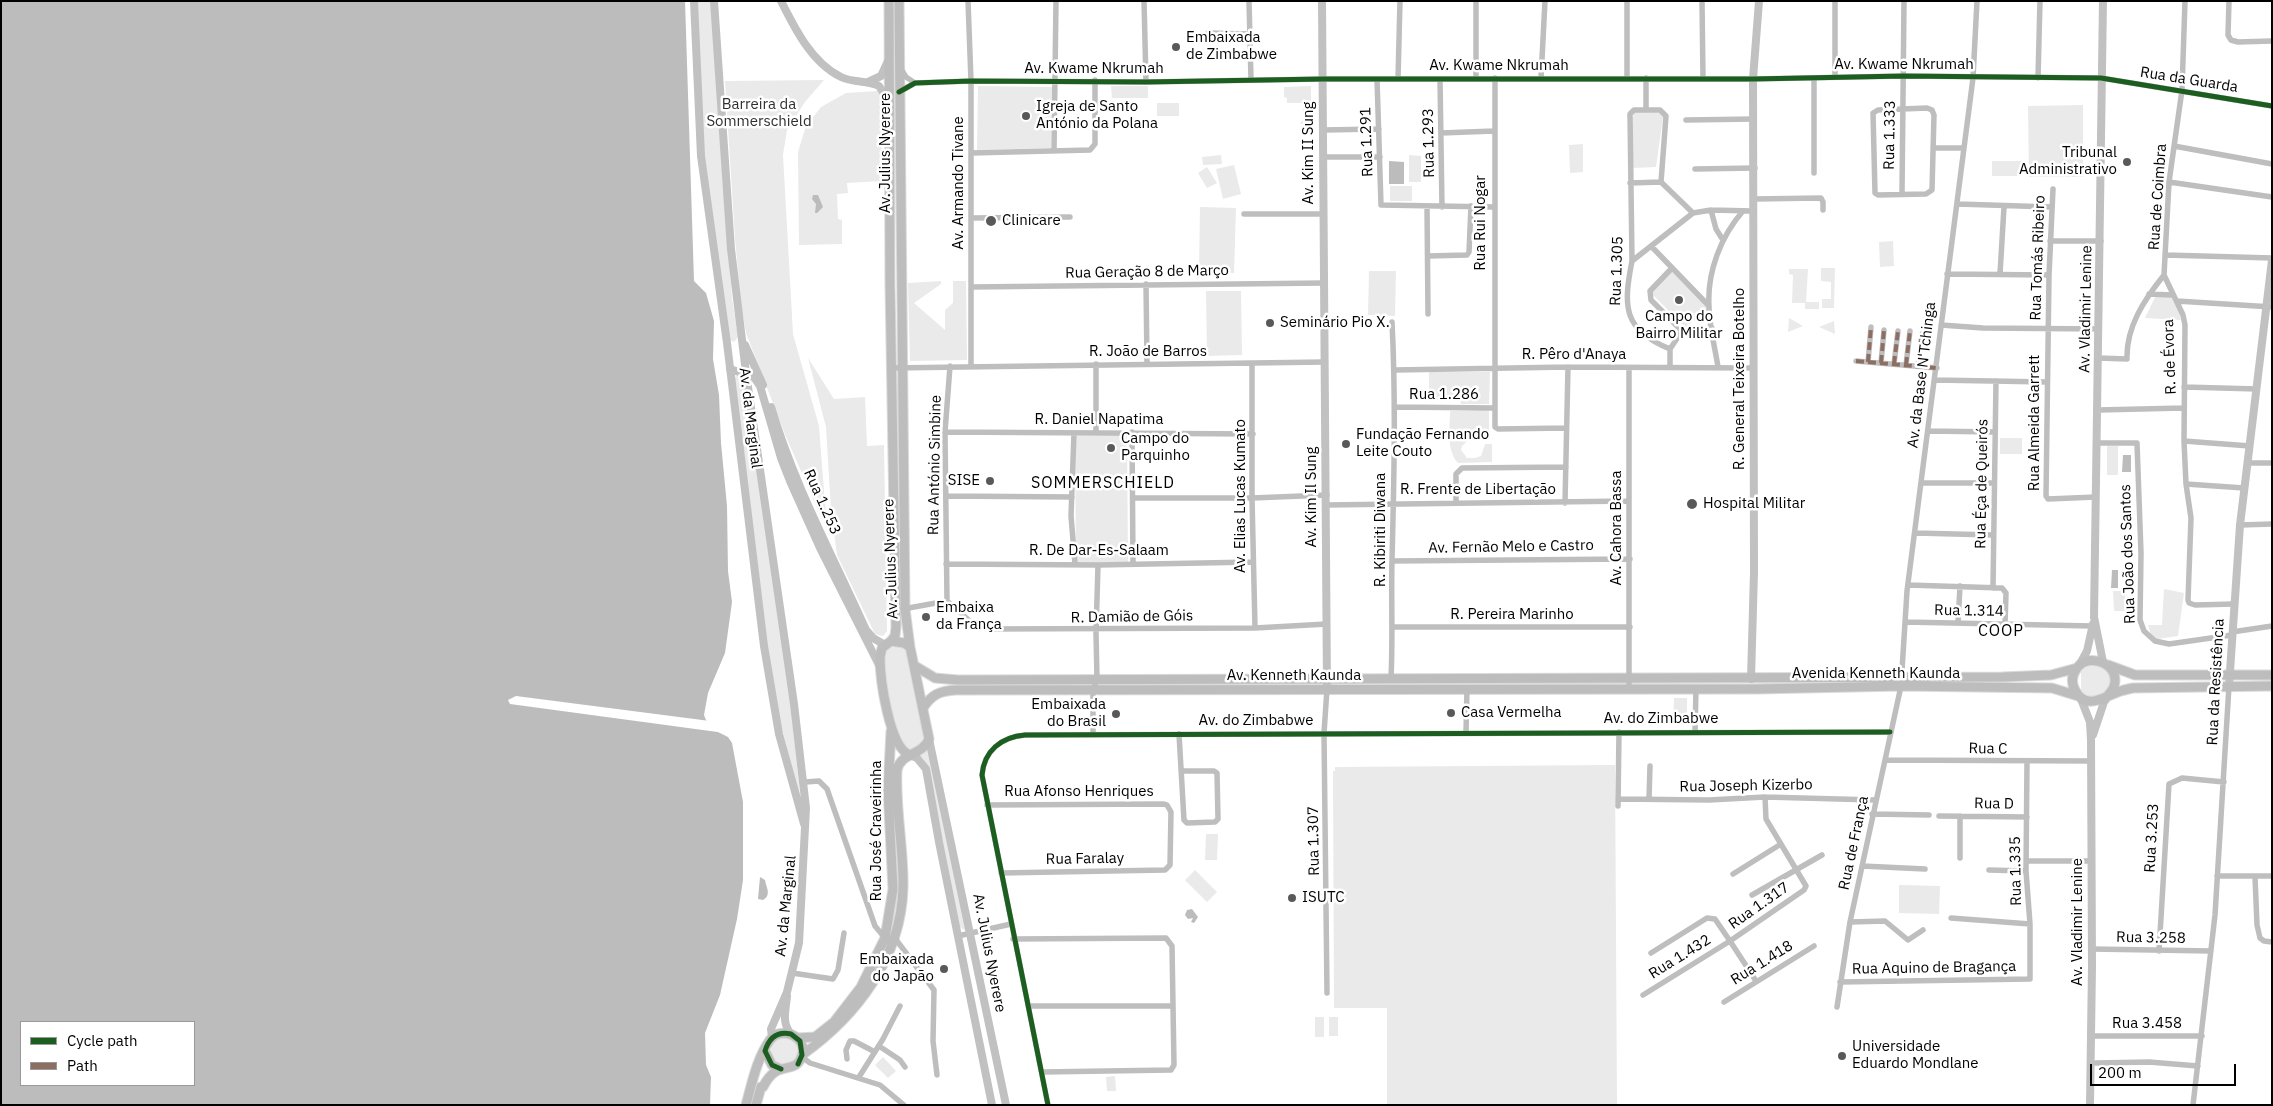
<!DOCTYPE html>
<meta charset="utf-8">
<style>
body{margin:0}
#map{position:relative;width:2273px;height:1106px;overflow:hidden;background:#fff;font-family:"IBM Plex Sans",sans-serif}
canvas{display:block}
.frame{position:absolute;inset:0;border:2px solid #000;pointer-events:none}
.legend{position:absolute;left:20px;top:1021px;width:175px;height:65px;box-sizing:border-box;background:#fff;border:1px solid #999;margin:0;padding:6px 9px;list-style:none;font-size:15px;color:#000}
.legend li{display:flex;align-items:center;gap:10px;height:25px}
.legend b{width:25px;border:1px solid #999}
.scale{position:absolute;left:2090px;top:1064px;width:146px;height:22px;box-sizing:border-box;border:2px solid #000;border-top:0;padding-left:6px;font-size:15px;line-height:18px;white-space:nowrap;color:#000;-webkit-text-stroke:4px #fff;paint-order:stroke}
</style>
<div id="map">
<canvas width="2273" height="1106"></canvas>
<div class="frame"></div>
<ul class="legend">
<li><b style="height:6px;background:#1b5e20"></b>Cycle path</li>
<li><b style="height:6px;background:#8d6e63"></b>Path</li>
</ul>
<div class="scale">200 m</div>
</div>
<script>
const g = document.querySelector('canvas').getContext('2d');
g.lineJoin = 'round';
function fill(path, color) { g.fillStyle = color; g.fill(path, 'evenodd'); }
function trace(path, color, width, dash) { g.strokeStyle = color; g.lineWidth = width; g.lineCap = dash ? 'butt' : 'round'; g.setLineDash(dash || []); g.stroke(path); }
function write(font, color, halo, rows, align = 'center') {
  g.font = font + ' "IBM Plex Sans",sans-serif'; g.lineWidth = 5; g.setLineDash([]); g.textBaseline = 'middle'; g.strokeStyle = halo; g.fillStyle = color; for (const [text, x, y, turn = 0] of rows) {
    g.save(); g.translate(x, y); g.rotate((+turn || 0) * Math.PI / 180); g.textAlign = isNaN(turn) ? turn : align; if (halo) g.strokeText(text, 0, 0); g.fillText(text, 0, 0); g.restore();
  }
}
const green = new Path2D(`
 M697,1h14l5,41 4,99 12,157 6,39 -4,5 -4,-2 -28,-193z
 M824,80l-19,22 -18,28 -4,25 10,179 26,92 6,78 1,8 -3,3h-3l-36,-83 -38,-99 -5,-28 -6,-67 -10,-157z
 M978,86l74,1 -1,61 -74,2z
 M1111,86h37v12h-36z
 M1311,86v38h-11l3,-5v-16h-16v-5l-3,-1v-10z
 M878,91l3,4 1,86 -35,2 1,10 -11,1 1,25 4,1v24l-43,1 -1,-93 8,-26 15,-19 25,-14z
 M1157,103h22v13h-22z
 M2083,105v72h-54l-1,-71z
 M1639,111l20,2 4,4 -7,50 -23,1v-50l1,-5z
 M1583,144v28l-13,1 -1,-28z
 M1221,155l1,9 -19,1 -1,-8z
 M1409,155l12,1v26h-12z
 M1992,161h29v15h-29z
 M1234,165l7,29 -18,5 -7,-30z
 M1207,167l10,16 -10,5 -9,-15z
 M1390,186h22v15h-22z
 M1200,207l36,1 -2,65 -35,-1z
 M1893,241l1,25 -14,1 -1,-25z
 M1821,268h14l-1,40h-12v-9h9v-17l-10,-1z
 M1789,269h19l-2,33h13v7h-14v-6h-13l1,-28 -4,-1z
 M1369,271h27l-1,45 -27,-1z
 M1671,271l36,37 -21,20 -36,-36z
 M941,281v3l-27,19 31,27v-20l8,-7v-22h13l1,79 -57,1 -2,-78z
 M1206,291h35l1,64 -35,1z
 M2156,295l15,2 8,14 2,9 -36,-2z
 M1789,318l14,8 -15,6z
 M1834,321l1,13 -16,-7z
 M1189,348h13v9h-13z
 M808,358l26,41 31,-2 2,49 17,-1 3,186 -4,5 -8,-2 -38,-79 -6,-45 -5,-83z
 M1429,372h61l-1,32h-28l-1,-4h-31z
 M739,374l5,2 43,295 14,133 -29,-115 -38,-311z
 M1489,410v29l-18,-2 -9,9 -1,4 6,8h8l6,-2 4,-12h7v18l-34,1c-12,-13 -8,-35 -8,-52z
 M1075,436h52l1,128h-52z
 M2000,438h22v16h-22z
 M2107,446h11v29h-11z
 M1386,530l1,9h-13v-8z
 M2164,589l20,4 -6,43 -21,3 -6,-4 -3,-10h14z
 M2113,591h12v20h-11z
 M899,644l9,6 16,86 -3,9 -11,5 -12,-10 -17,-78 5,-16z
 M2092,659l19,14 -1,17 -11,13 -18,-9v-26z
 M1674,698h13v26h-14z
 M928,746l39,181 -3,3 -4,-3 -33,-163 -8,-10z
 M1615,765l2,340h-230v-97h-53l-1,-237h2v-4z
 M1206,834h12l-1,26h-12z
 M1195,870l22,22 -10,10 -22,-22z
 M1899,885l41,1 -1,28 -40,-1z
 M1315,1017h9v20h-9z
 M1329,1017h9v19h-9z
 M771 1051a14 14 0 1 1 28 0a14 14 0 1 1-28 0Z
 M883,1057l13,14 -8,7 -13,-13z
 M1115,1076l1,15h-9l-1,-14z`);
const water = new Path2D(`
 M1,1h684l9,280 12,12 8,28 -1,38 6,36 2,48 6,63 1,65 4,31 -7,51 -17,40 -4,22 2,5 12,12 10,5 4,6 11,59v78l-6,39 -17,76 -15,38 1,32 5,12 -1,28h-709zM21,1022h173v63h-173z
 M1389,161l15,1v22h-15z
 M813,195h5l5,12 -6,6h-2l1,-9 -4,-5z
 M2123,455h8v17h-9z
 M2112,570h6v18h-7z
 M760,877l5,3c1,7 7,15 -2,20l-5,-1z
 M1192,909l6,8 -4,6 -3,-1 2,-4 -5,1 -3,-4 2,-5z`);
const pier = new Path2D(`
 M516,696l194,25 15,12 -215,-29 -2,-4z`);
const street = new Path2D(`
 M968,1l3,80v284
 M1144,1l2,81
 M1249,1l2,79
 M1627,1v77
 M1702,1l1,78
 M1835,1v76
 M2229,1l-1,34 3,5 7,2 34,-1
 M1208,33l42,1
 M901,69l5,8 9,6
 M1495,78v349l3,2 68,-1
 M1541,78l4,-77
 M1646,78v31
 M2038,78l2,-77
 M1377,79l4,126 113,2
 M1398,79l2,-78
 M1440,79l2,128
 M1476,79v-78
 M899,92l16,-9 56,-2 175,1 177,-3h430l151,-3 197,2 171,28
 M1927,108l5,2 2,5 -2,75 -6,4 -48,1 -3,-2 -2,-80 5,-3z
 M1686,120l68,-1
 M1323,130l56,-1
 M1441,133l53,-2
 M2174,146l98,18
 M1933,148h31
 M1054,151l2,-150
 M971,153l119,-3 5,-6v-64
 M1323,157h57
 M1695,169l60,-1
 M1814,173v-95
 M1661,182l5,-66 -6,-6h-26l-4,4 2,147c-9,46 -9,69 38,88v18
 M1661,182l32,31 18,-3 42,1
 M2169,182l103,15
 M1630,183l31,-1
 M2053,189l-4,86 -3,221 2,3 48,-2
 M1902,193l2,-192
 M1754,199l67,-1 2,4v8
 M1958,204l93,3
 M1427,206l1,108
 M1711,210l5,19 7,11
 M1244,214h79
 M972,218l98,-1
 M2050,241h51
 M1651,246l57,59
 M2166,255l106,3
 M1428,256l39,-1 2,-3 2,-46
 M1632,261l61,-48
 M1672,268l-22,23 1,9 31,31
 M1947,274l102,1
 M2000,274l4,-67
 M2164,275l19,40 2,10 -1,116 2,43 5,34 -3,82 1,3 6,2 39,-1
 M2164,275l5,-93 13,-92 3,-89
 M1146,284l1,80
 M971,287l353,-4
 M2149,294l23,1
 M2177,301l95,6
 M1941,325l42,3 116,1
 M1670,349l12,-18 30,-3
 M2098,358l29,1c-1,-32 17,-59 37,-84
 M1856,361l81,7
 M1868,362l3,-35
 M1881,363l3,-33
 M1096,364v69
 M1894,364l4,-33
 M1252,365v133l3,130
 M1906,365l4,-34
 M1918,366l4,-32
 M1718,367c-3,-20 -9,-41 -9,-61 -2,-34 12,-70 34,-95
 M891,368l434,-6
 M1629,368v320
 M1395,370l173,-3 186,1
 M1935,380l112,2
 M2184,387l73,2
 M1395,407l99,1
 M2098,410l86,-2
 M1928,431l67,1
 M945,432l308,2
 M1132,432l1,132
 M1074,433l-3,83 4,48
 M2184,441l66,5
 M2097,443h40l4,110 -1,67 4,11 11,10 14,3 63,-9
 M2247,463h25
 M1921,483h72
 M2186,484l58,4
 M946,496l126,1
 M1133,498h119l75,-3
 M1456,502v-28l6,-6 104,-1
 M1565,503l3,-136
 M1326,505l303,-4
 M2240,525l32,-1
 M1915,533l78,2
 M1392,561l238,-2
 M946,564l152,1 155,-3
 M1908,585l94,3 4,5 -1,31
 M1993,588l3,-207
 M947,601l25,22 16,6 267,-1 72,-4
 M947,601l-2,-169 5,-66
 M903,609l44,-8
 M1905,622l187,4
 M1958,623l2,-37
 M1393,627h237
 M2232,632l40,-6
 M1391,678c2,-39 0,-78 1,-118 2,-79 4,-159 0,-238
 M1327,689l-3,44 3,260
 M1466,732l1,-43
 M1695,732l1,-44
 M1093,734v-43l4,-12 -1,-46 2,-68
 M1179,734l5,86 3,3 28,-1 3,-3 -1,-46 -3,-2h-32
 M1885,760l206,1
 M805,782l14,-1 8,8 48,137 10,12
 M1618,799l91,1 56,-3 110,3
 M1649,799l1,-33
 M987,805l177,-1 3,1 4,7 -1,53 -5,5 -164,3
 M1618,806l1,-74
 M1872,814l57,1
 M1939,816l88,1
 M1960,858v-42
 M2027,861h65
 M1862,866l63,3
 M1989,870l37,1
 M1733,874l48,-30
 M2217,876h55
 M2255,877l2,48 3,13 4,3 8,1
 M1752,895l70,-40
 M1951,918l79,6
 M1850,922l35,-1 23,19 15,-10
 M958,936l53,-12
 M894,937l40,53 -1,51 4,34
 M1013,939l153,-1 6,8 2,119 -3,5 -129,2
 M2092,949l119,2
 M2159,951l10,-167 13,-6 42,4
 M792,973l41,6 5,-9 6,-37
 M1756,981l-26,-40 74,-51 2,-4 -40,-67 -1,-22
 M1840,982l190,-3v-55l-4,-53 1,-109
 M1643,995l87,-54 -15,-22 -8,-1 -56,35
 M1724,1002l90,-56
 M1028,1006h145
 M1837,1007l13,-85 51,-236 6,-95 66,-513 4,-77
 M2091,1036h111
 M879,1046l21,14 5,7
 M802,1057l8,6 70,22 24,20
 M847,1059l-1,-9 4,-9h4l21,11
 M2096,1063l53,-1 49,4
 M859,1077l24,-38 17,-33
 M1048,1105l-66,-330c2,-24 19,-38 43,-40l865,-3
 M2193,1105l22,-190 14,-229`);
const secondary = new Path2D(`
 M694,1l7,155 26,187 37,303 15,88 25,90
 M714,1l17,248 15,124 48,331 12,104 -7,135 -12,49 -16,37 1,8
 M781,1c14,28 31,62 60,76 12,6 26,3 38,9l10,16
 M1322,1l5,688
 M868,82l13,-6 7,-15
 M745,345l18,40
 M730,369l24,8 6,9 21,72 9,23 31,69 59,117
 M771,407c23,78 62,149 95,223l7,8 12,7
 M2103,662l-9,-45 9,-616
 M2080,664l7,-13 6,-27
 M1751,679l3,-107 -1,-493 6,-78
 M2229,686l11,-161 32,-265
 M2081,699l9,23 1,18 1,226 -2,139
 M2093,735l12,-36
 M929,739l77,366
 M910,755l7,3 9,11 13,73 53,263
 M787,996c-1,14 -6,26 4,38`);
const primary = new Path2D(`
 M889,1l1,284 6,342 -1,9 -4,5
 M2108,665l27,10h137
 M915,666l20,12 23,2 1044,-3 49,-2 26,-7
 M2105,699c3,-4 8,-9 9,-13 7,-21 -25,-35 -37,-18 -5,7 -6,15 -2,22 10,21 29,7 43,2 5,-2 10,-3 15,-4l139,-2
 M923,708c9,-14 17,-17 33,-18l801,-1 144,-3 151,2 26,8
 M910,755c-21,-7 -30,-77 -30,-98l2,-9 9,-7 13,2 6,4
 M797,1038l18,-1 19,-15 27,-35 24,-49 8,-49 -5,-99 3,-59
 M765,1051l7,14 9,4
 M802,1055c55,-39 99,-97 101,-167 1,-39 -8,-78 -6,-118 4,-18 25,-14 32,-31l-19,-92 -5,-38 -6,-608
 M746,1105c6,-22 11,-47 24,-65 11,-15 38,-3 32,15 -4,16 -17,10 -27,17 -6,4 -9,9 -12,15h-2l-5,18`);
const quiet = new Path2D(`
 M1856,361l81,7
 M1868,362l3,-35
 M1881,363l3,-33
 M1894,364l4,-33
 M1906,365l4,-34
 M1918,366l4,-32`);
const cycleway = new Path2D(`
 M899,92l16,-9 56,-2 175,1 177,-3h430l151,-3 197,2 171,28
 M781,1069l-9,-4 -7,-14c4,-13 12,-20 26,-17l9,7 2,14 -4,9
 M1048,1105l-66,-330c2,-24 19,-38 43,-40l865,-3`);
const markers = [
 [1176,47,5,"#595959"],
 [1026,116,5,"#595959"],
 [2127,162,5,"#595959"],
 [991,221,6,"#595959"],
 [1679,300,5,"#595959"],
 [1270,323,5,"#595959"],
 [1346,444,5,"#595959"],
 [1111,448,5,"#595959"],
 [990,481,5,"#595959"],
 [1692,504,6,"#595959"],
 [926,617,5,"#595959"],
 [1451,713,5,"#595959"],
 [1116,714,5,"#595959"],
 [1292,898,5,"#595959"],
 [944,969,5,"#595959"],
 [1842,1056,5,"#595959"]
];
const poiNames = [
 ["Embaixada",1186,38],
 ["de Zimbabwe",1186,55],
 ["Igreja de Santo",1036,107],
 ["António da Polana",1036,124],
 ["Tribunal",2117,153,"right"],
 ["Administrativo",2117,170,"right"],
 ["Clinicare",1002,221],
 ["Campo do",1679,317,"center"],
 ["Bairro Militar",1679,334,"center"],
 ["Seminário Pio X.",1280,323],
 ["Fundação Fernando",1356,435],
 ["Leite Couto",1356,452],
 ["Campo do",1121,439],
 ["Parquinho",1121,456],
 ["SISE",980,481,"right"],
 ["Hospital Militar",1703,504],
 ["Embaixa",936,608],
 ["da França",936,625],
 ["Embaixada",1106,705,"right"],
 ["do Brasil",1106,722,"right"],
 ["Casa Vermelha",1461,713],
 ["ISUTC",1302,898],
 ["Embaixada",934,960,"right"],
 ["do Japão",934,977,"right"],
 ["Universidade",1852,1047],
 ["Eduardo Mondlane",1852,1064]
];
const streetNames = [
 ["Av. Kwame Nkrumah",1904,65],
 ["Av. Kwame Nkrumah",1499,66],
 ["Av. Kwame Nkrumah",1094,69],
 ["Rua da Guarda",2189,80,9],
 ["Rua 1.333",1890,135,-89],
 ["Rua 1.291",1367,142,-92],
 ["Rua 1.293",1429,143,-91],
 ["Av. Julius Nyerere",886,153,-90],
 ["Av. Kim II Sung",1309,153,-90],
 ["Av. Armando Tivane",959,183,-90],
 ["Rua de Coimbra",2158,197,-86],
 ["Rua Rui Nogar",1481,223,-90],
 ["Rua Tomás Ribeiro",2038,258,-88],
 ["Rua 1.305",1617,271,-88],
 ["Rua Geração 8 de Março",1147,272,-1],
 ["Av. Vladimir Lenine",2086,309,-89],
 ["R. João de Barros",1148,352],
 ["R. Pêro d'Anaya",1574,355],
 ["R. de Évora",2170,357,-92],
 ["Av. da Base N'Tchinga",1922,375,-83],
 ["R. General Teixeira Botelho",1740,379,-90],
 ["Rua 1.286",1444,395],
 ["Av. da Marginal",750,418,83],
 ["R. Daniel Napatima",1099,420],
 ["Rua Almeida Garrett",2035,423,-90],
 ["Rua António Simbine",935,465,-89],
 ["Rua Éça de Queirós",1982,484,-89],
 ["R. Frente de Libertação",1478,490],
 ["Av. Elias Lucas Kumato",1241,496,-90],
 ["Av. Kim Il Sung",1312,497,-90],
 ["Rua 1.253",822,502,66],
 ["Av. Cahora Bassa",1617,528,-90],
 ["R. Kibiriti Diwana",1381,530,-90],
 ["Av. Fernão Melo e Castro",1511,547,-1],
 ["R. De Dar-Es-Salaam",1099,551],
 ["Rua João dos Santos",2128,554,-92],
 ["Av. Julius Nyerere",891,559,-92],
 ["Rua 1.314",1969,611,1],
 ["R. Pereira Marinho",1512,615],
 ["R. Damião de Góis",1132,617,-1],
 ["Avenida Kenneth Kaunda",1876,674],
 ["Av. Kenneth Kaunda",1294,676],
 ["Rua da Resistência",2216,682,-87],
 ["Av. do Zimbabwe",1661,719],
 ["Av. do Zimbabwe",1256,721],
 ["Rua C",1988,749,1],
 ["Rua Joseph Kizerbo",1746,786,-1],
 ["Rua Afonso Henriques",1079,792],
 ["Rua D",1994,804,1],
 ["Rua José Craveirinha",877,831,-90],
 ["Rua 3.253",2152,838,-87],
 ["Rua 1.307",1314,841,-91],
 ["Rua de França",1854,843,-78],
 ["Rua Faralay",1085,859,-1],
 ["Rua 1.335",2016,871,-91],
 ["Av. da Marginal",786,906,-84],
 ["Rua 1.317",1759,906,-35],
 ["Av. Vladimir Lenine",2078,922,-90],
 ["Rua 3.258",2151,938,1],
 ["Av. Julius Nyerere",989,953,79],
 ["Rua 1.432",1680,957,-32],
 ["Rua 1.418",1762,963,-32],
 ["Rua Aquino de Bragança",1934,968,-1],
 ["Rua 3.458",2147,1024]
];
const parkNames = [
 ["Barreira da",759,105],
 ["Sommerschield",759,122]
];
const neighbourhoodNames = [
 ["SOMMERSCHIELD",1103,483],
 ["COOP",2001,631]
];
fill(green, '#eaeaea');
fill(water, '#bcbcbc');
fill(pier, '#fff');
trace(primary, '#dbdbdb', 11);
trace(street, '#bebebe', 5.5);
trace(secondary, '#c1c1c1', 8);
trace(primary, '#bdbdbd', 9);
trace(quiet, '#8d6e63', 4, [8, 4]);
trace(cycleway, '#1b5e20', 5);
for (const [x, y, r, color] of markers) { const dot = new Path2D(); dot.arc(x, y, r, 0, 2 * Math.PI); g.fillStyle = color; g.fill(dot); trace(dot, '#fff', 2); }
write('15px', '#000', '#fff', poiNames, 'left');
write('15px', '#000', '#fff', streetNames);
write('15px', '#2f2f2f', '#fff', parkNames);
g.letterSpacing = '1px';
write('16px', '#000', '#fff', neighbourhoodNames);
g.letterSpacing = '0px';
</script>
